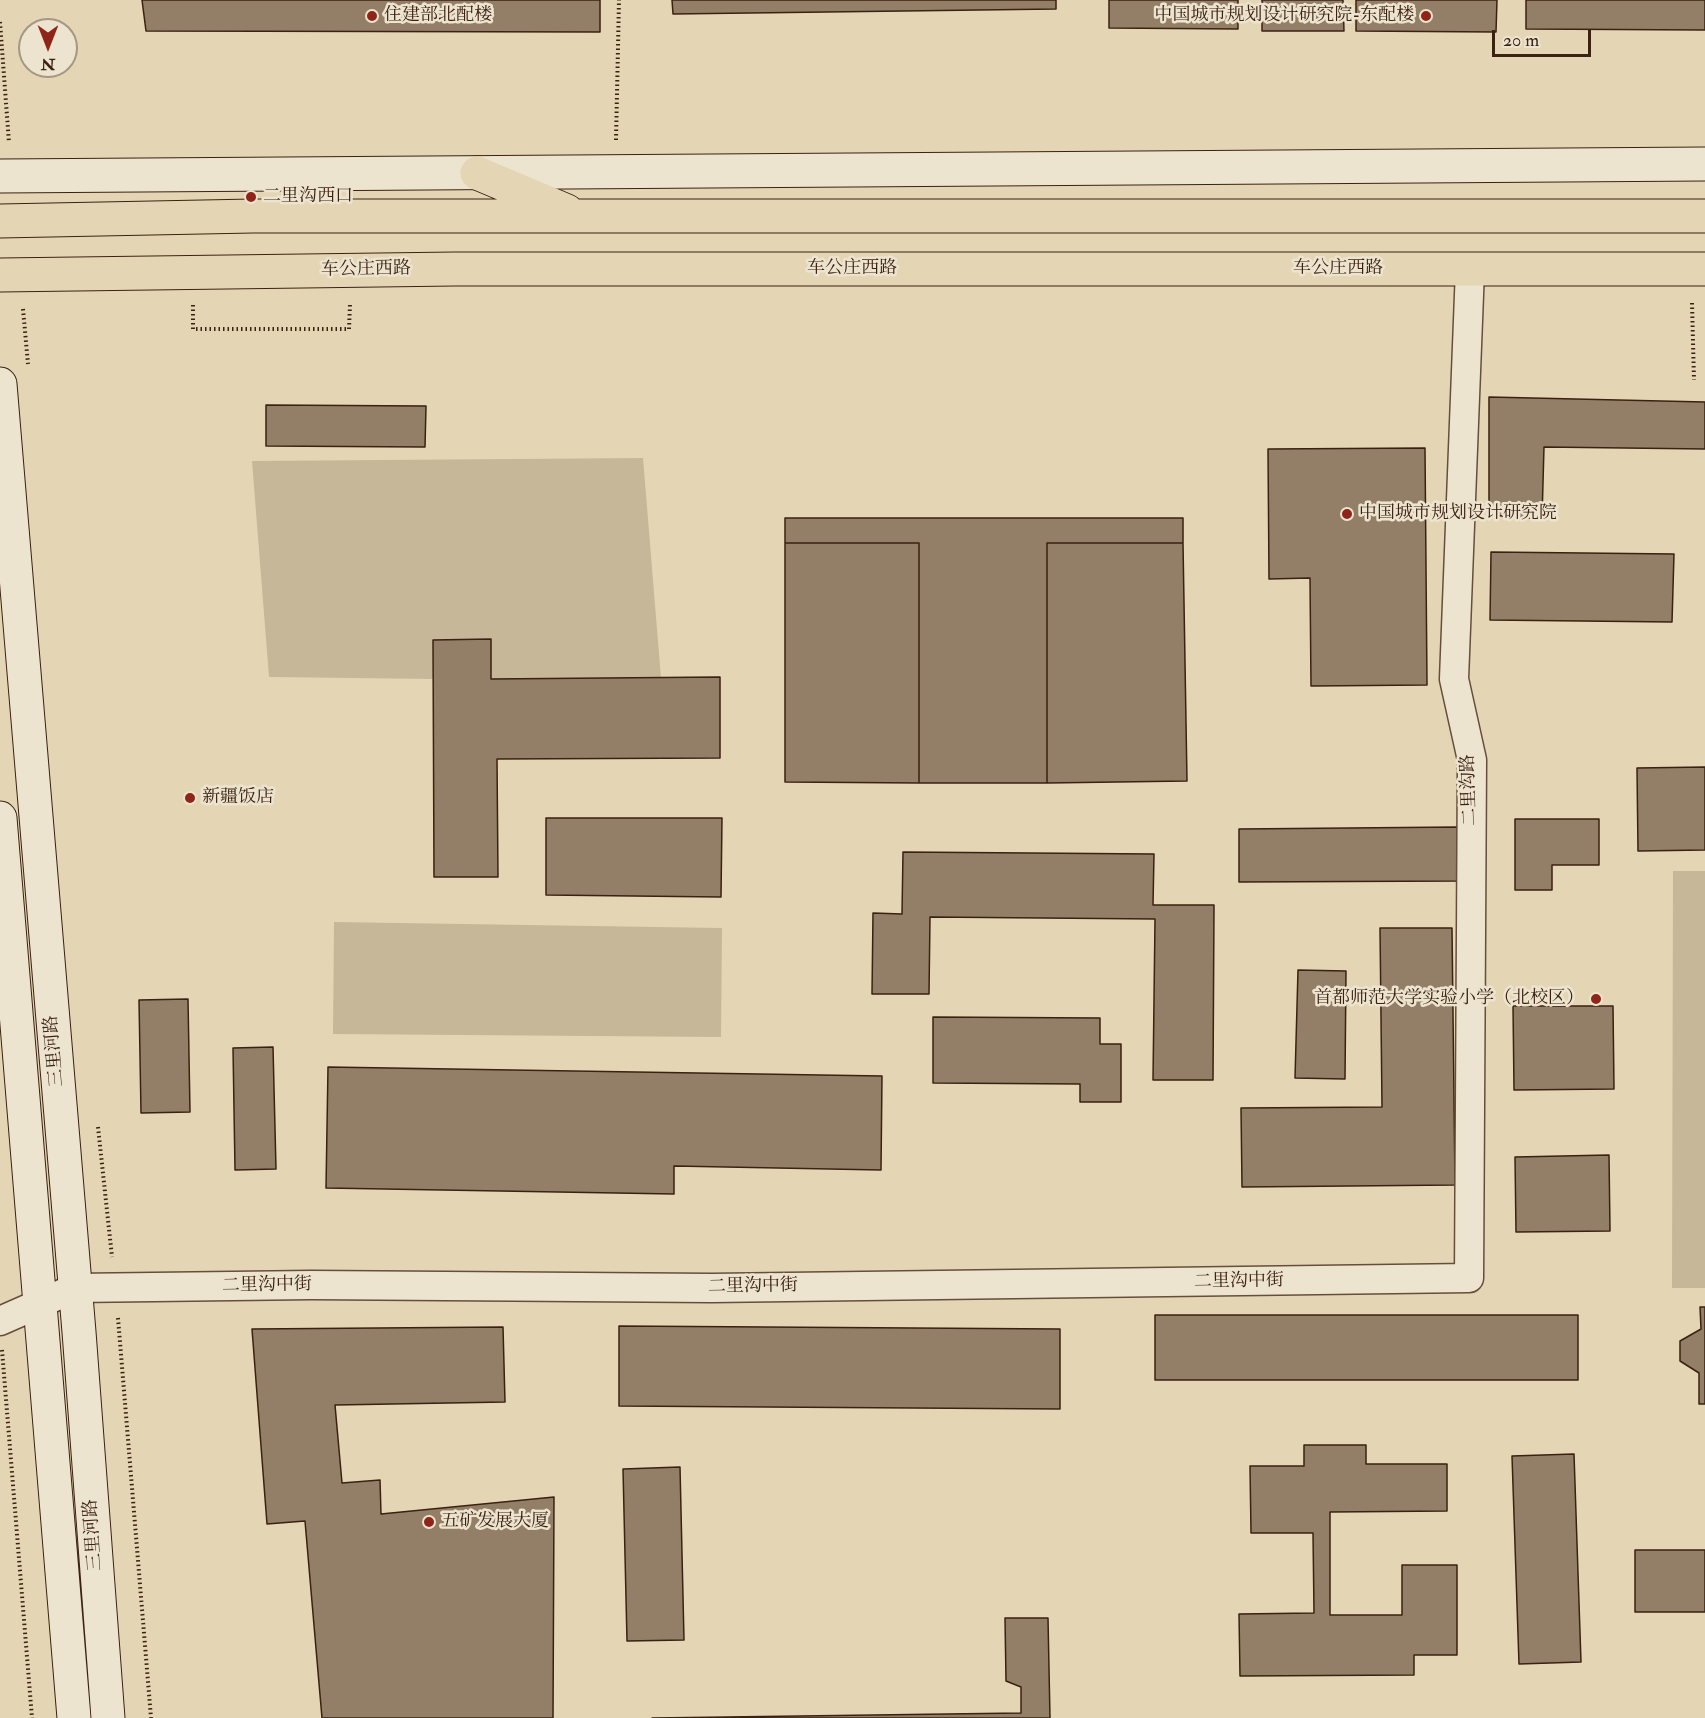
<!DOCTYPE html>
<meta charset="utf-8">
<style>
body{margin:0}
#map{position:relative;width:1705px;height:1718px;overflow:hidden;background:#e4d6b5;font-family:"IM FELL Double Pica",serif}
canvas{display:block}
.north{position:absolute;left:18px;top:18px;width:60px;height:60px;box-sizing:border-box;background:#ede4cf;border:2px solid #a69683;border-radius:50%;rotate:180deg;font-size:16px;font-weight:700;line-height:24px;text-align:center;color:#3b2112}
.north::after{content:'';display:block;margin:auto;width:21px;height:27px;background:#8f2418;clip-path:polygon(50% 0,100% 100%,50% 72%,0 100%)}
.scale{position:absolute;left:1492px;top:30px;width:99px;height:27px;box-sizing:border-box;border:3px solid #3b2112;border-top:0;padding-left:8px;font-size:18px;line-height:21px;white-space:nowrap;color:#3b2112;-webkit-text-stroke:4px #ede4cf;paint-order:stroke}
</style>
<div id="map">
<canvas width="1705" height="1718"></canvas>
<div class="north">N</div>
<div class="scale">20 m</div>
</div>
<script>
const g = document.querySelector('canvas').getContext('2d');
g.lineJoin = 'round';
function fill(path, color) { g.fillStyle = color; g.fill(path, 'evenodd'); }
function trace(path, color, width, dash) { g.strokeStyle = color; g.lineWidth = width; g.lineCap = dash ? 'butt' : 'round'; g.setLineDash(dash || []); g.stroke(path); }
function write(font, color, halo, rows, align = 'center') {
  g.font = font + ' "IM FELL Double Pica","Noto Serif SC",serif'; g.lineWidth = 5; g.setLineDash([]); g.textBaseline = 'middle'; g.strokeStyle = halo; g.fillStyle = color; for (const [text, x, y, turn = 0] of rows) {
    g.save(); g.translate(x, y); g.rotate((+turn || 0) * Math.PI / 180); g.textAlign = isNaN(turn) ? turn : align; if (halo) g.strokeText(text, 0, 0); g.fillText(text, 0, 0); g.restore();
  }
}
const green = new Path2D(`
 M643,458l18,220 -170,1 -1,-40 -57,1v39l-164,-2 -17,-216z
 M1673,871h32v417h-33z
 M334,922l388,6 -1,109 -388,-3z`);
const building = new Path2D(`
 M142,0h458v32l-454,-1z
 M672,0h384v9l-383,5z
 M1109,0h129v29l-129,-1z
 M1262,0h81l1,31h-82z
 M1356,0h141l-1,32 -140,-1z
 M1526,0h179v30l-179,-1z
 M1489,397l216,5v47l-161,-2 -2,72 -53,-4z
 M266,405l160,1 -1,41 -159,-1z
 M1425,448l2,237 -116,1 -1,-108 -41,1 -1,-130z
 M785,518h398v25h-136v240h-128v-240h-134z
 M785,543h134v240l-134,-1z
 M1047,543h136l4,238 -140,2z
 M1491,552l183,2 -2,68 -182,-2z
 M491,639v40l229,-2v81l-223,1 1,118h-64l-1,-237z
 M1705,767v83l-67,1 -1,-83z
 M546,818h176l-1,79 -175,-2z
 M1515,819h84v46h-47v25h-37z
 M1458,827l1,54 -220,1v-53z
 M903,852l251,2 -1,51h61l-1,175h-60l2,-161 -225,-2 -1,77h-57l1,-81 29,1z
 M1380,928h72l3,257 -213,2 -1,-79 141,-1z
 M1298,970l48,1 -1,108 -50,-1z
 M188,999l2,113 -49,1 -2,-113z
 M1513,1006h100l1,83 -100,1z
 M933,1017l167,1v26h21v58h-41v-18l-147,-1z
 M273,1047l3,122 -41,1 -2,-122z
 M328,1067l554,9 -1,94 -207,-4v28l-348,-6z
 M1609,1155l1,76 -94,1 -1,-75z
 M1700,1307h5v97h-6v-31l-19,-12v-20l21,-12z
 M1155,1315h423v65h-423z
 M619,1326l441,3v80l-441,-3z
 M503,1327l2,75 -170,3 7,78 38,-3 1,34 173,-17 -1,221h-231l-17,-197 -38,3 -15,-195z
 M1304,1445h62v19h81v47l-117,1v103h72v-50h55v90h-43v20l-174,1 -1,-62 75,-1 -1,-80h-62l-1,-67h54z
 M1574,1454l7,208 -62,2 -7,-208z
 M680,1467l4,173 -57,1 -4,-172z
 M1635,1550h70v62h-70z
 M1005,1618h43l2,100h-398l369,-5v-26l-15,-6z`);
const path = new Path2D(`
 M0,22l9,121
 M616,140l3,-140
 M1692,303l2,77
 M193,305v24h156l1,-25
 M23,309l5,55
 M98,1127l14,130
 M118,1318l33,400
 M2,1350l30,368`);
const street = new Path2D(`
 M0,1321l75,-33 236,-3 401,3 757,-10 3,-518 -18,-81 16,-410`);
const secondary = new Path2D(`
 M0,176l1705,-12
 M0,384l79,948 29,386
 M0,818l74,900`);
const primary = new Path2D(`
 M477,173l90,38
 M0,221l253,-5h1452
 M0,275l455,-6h1250`);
const markers = [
 [372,16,6,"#8f2418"],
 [1426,16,6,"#8f2418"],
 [251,197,6,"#8f2418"],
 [1347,514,6,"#8f2418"],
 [190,798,6,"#8f2418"],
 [1596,999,6,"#8f2418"],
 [429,1522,6,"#8f2418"]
];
const poiNames = [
 ["住建部北配楼",384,16],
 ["中国城市规划设计研究院-东配楼",1414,16,"right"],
 ["二里沟西口",263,197],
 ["中国城市规划设计研究院",1359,514],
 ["新疆饭店",202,798],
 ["首都师范大学实验小学（北校区）",1584,999,"right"],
 ["五矿发展大厦",441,1522]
];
const streetNames = [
 ["车公庄西路",852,269],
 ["车公庄西路",1338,269],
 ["车公庄西路",366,270,-1],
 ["二里沟路",1470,790,-92],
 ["三里河路",55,1051,-95],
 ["二里沟中街",1239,1282,-1],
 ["二里沟中街",267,1286,-1],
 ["二里沟中街",753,1287,-1],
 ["三里河路",94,1535,-94]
];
fill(green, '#c7b799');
fill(building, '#937f67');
trace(building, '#3b2112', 1.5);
trace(street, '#654e3b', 31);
trace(secondary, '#3b2112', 35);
trace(primary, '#3b2112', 35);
trace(path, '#3b2112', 4, [1.5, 3]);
trace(street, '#ede4cf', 28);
trace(secondary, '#ede4cf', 33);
trace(primary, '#e4d6b5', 33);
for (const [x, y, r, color] of markers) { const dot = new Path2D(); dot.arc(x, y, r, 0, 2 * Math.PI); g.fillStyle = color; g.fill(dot); trace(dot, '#ede4cf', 2); }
write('18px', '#3b2112', '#ede4cf', poiNames, 'left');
write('18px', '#3b2112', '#ede4cf', streetNames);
</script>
